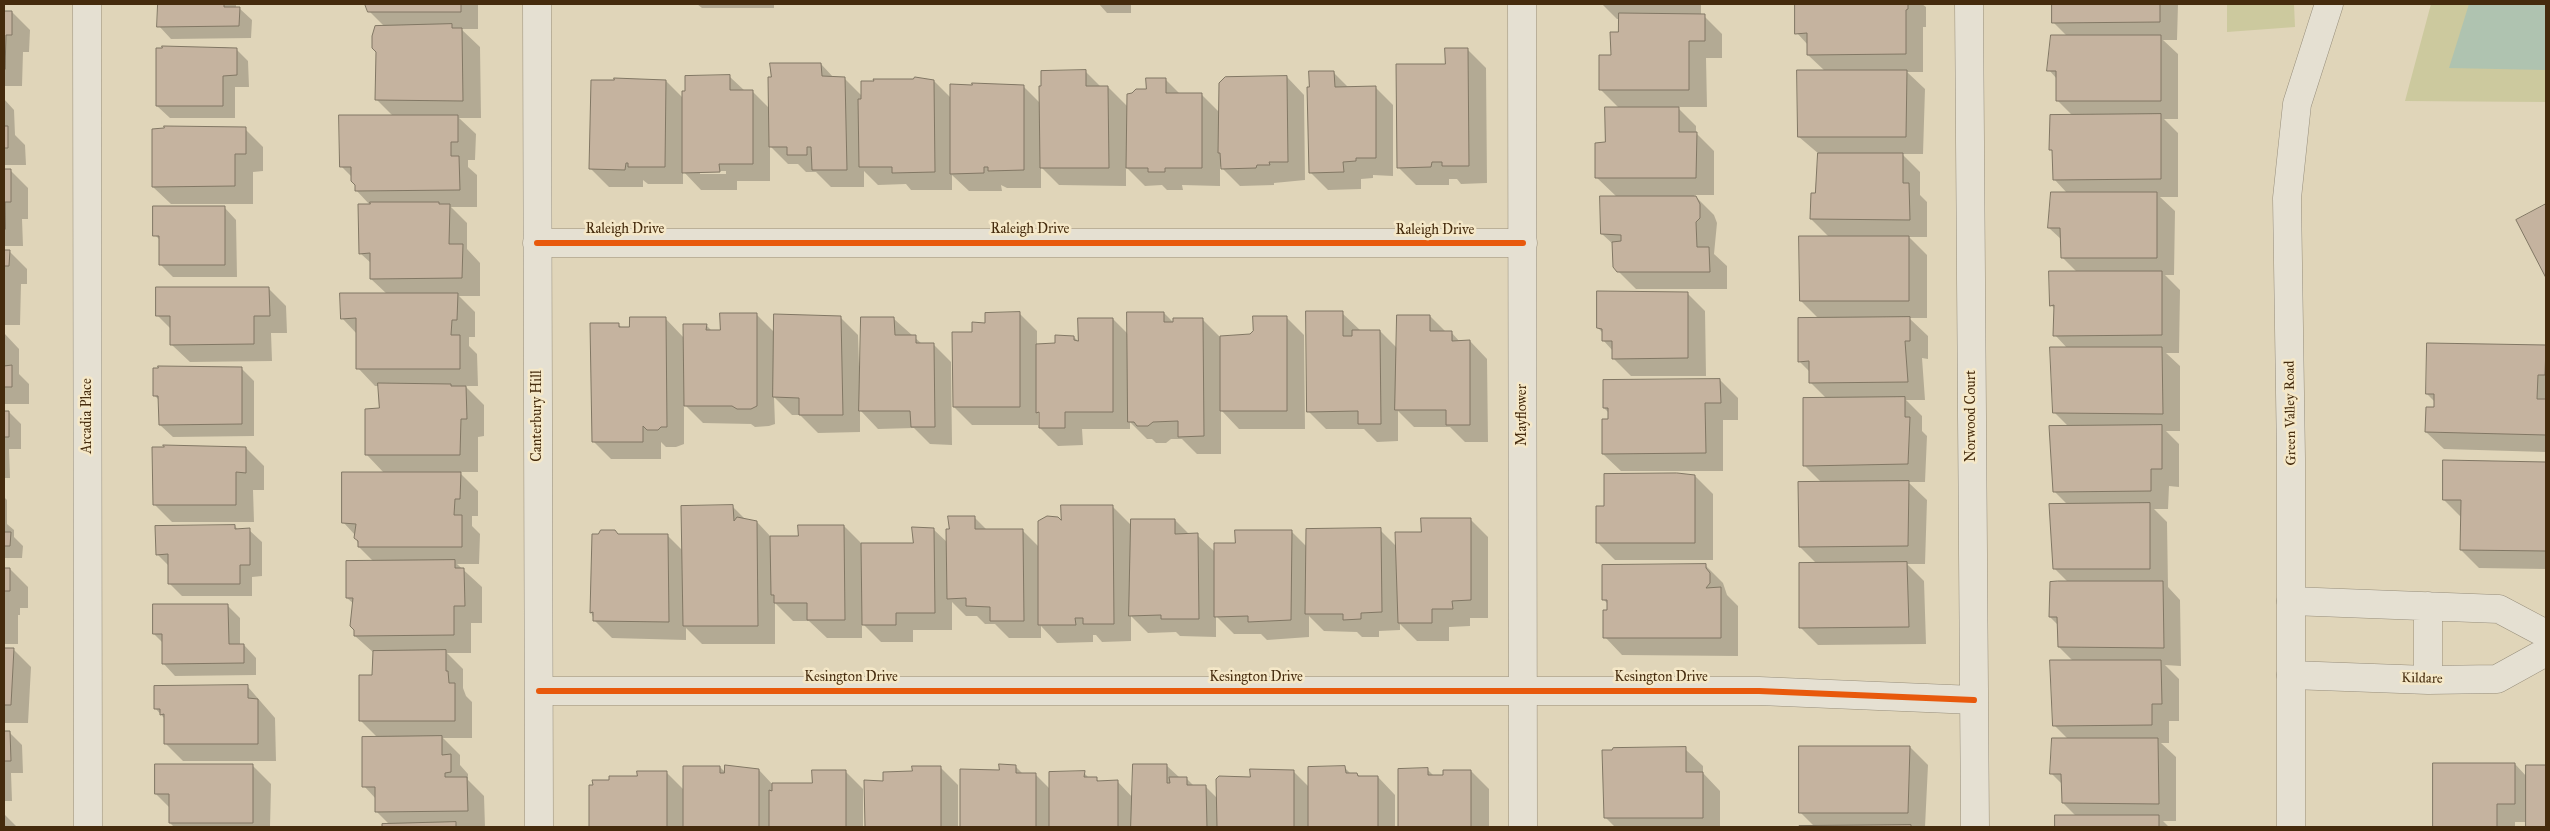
<!DOCTYPE html>
<style>
body{margin:0}
#map{position:relative;width:2550px;height:831px;overflow:hidden;background:#e0d5b9;font-family:"IM FELL Great Primer",serif}
canvas{display:block}
.frame{position:absolute;inset:0;border:5px solid #452b0d;pointer-events:none}
</style>
<div id="map">
<canvas width="2550" height="831"></canvas>
<div class="frame"></div>
</div>
<script>
const g = document.querySelector('canvas').getContext('2d');
g.lineJoin = 'round';
function fill(path, color) { g.fillStyle = color; g.fill(path, 'evenodd'); }
function trace(path, color, width, dash) { g.strokeStyle = color; g.lineWidth = width; g.lineCap = dash ? 'butt' : 'round'; g.setLineDash(dash || []); g.stroke(path); }
function write(font, color, halo, rows, align = 'center') {
  g.font = font + ' "IM FELL Great Primer",serif'; g.lineWidth = 5; g.setLineDash([]); g.textBaseline = 'middle'; g.strokeStyle = halo; g.fillStyle = color; for (const [text, x, y, turn = 0] of rows) {
    g.save(); g.translate(x, y); g.rotate((+turn || 0) * Math.PI / 180); g.textAlign = isNaN(turn) ? turn : align; if (halo) g.strokeText(text, 0, 0); g.fillText(text, 0, 0); g.restore();
  }
}
const green = new Path2D(`
 M2227,4h67l1,23 -68,5z
 M2431,4h115v98l-141,-1z`);
const water = new Path2D(`
 M2469,4h77v66l-97,-2z`);
const shadow = new Path2D(`
 M159,4h77v4h3l13,12 -1,18 -80,1 -12,-13z
 M366,4h112v25h-17l19,18 1,71h-22l17,16 -1,26h-7v7l9,8v32h-26l16,16v26l13,14v33h-21l16,16v25h-6v9l8,8 1,32h-13l19,19v31l-6,1v35h-19l19,19v25h-6v10l8,8 -1,30h-22l25,23v36h-11v30h-24l16,16v19l3,8 6,6v36h-29l17,17v10l8,9v6l16,16 1,31h-102v-2h7l-14,-14v-12l-12,-13 14,-48 -18,-18 14,-44v-23l-19,-17 -1,-32 -7,-6 27,-36 -15,-15 -4,-12 -11,-12 41,-49 -18,-19 13,-45 -1,-24h-4l-17,-18 -1,-34 -15,-16 45,-24 -16,-15 1,-15 -12,-11 10,-48 -14,-15v-6l-4,-7 -11,-11 52,-50 -16,-16 8,-73 -16,-16z
 M697,4h77v4h-72z
 M1099,4h32v9h-24z
 M1602,4h99v12h3l18,18v24h-16l1,49h-30l19,19v7l18,18v44h-20l20,20 3,8 -3,31 13,12v23h-91l-18,-18 -4,-26 -12,-11 15,-37 -21,-20 23,-69 -18,-18 18,-56 1,-15h-3z
 M1797,4h125l4,3v20h-3v45h-16l18,17 -2,65h-21l18,18v23l7,7v35h-18l18,18v63h-18l19,18v23l-6,-1 3,42h-19l16,16v15l5,5 -2,46h-17l19,18 -2,64h-18l17,17 2,63 -108,1 -18,-18 17,-63 -17,-17 22,-64 -17,-17 22,-67 -17,-17v-10l-11,-11 20,-42 -18,-18 29,-63 -19,-19 6,-25 2,-40 -20,-17 26,-66 -17,-16v-10l-11,-12z
 M2053,4h125l-1,36h-14l15,14v65h-14l14,14v64h-18l15,14 -1,64h-9l15,15 -1,63h-13l14,13v65h-14l13,13v43l-10,-1 -1,23h-14l13,13 1,65 12,13 1,66 -16,-1 14,14v42h-10v22h-8l15,14v64h-13l6,6h-113v-10h21l-14,-14v-18l-12,-12v-18l17,-16 -14,-14 20,-63 -15,-15v-21l-9,-9 19,-34 -15,-15 14,-63 -14,-14 15,-64 -14,-14 -4,-64h17l-13,-14v-26l-4,-4 26,-33 -15,-15v-17l-13,-12v-18l19,-16 -14,-15v-27l-4,-3 23,-33 -15,-15 -1,-22 -8,-9 18,-34 -14,-14z
 M4,12h8l18,18 -1,22h-6l-1,34h-18z
 M223,47l13,2 12,12 1,26h-14v31h-65l-13,-12 1,-57z
 M1468,50l18,18 1,115 -26,1 -4,-5h-8v6h-33l-18,-18 48,-102z
 M821,64l13,14h10l18,18 72,-15 17,17v-12l62,-2 10,2 18,18 45,-32 15,15h7l20,20 19,-17 18,-11 16,16h21l18,18 67,-36 17,18 1,85 -31,3v2l-34,1 -20,-20v20l-38,-1 1,5h-16l-5,-5 -17,1 -19,-19v19l-67,-1 -18,-18v21h-34l-6,-3 1,6h-33l-17,-16v15h-41l-5,-6 -28,1 -14,-14v16h-33l-15,-15h-10l-8,-8h-10l-18,-18v35h-33v9h-36l-18,-19v13h-35l-5,-4v7h-34l-18,-18 75,-88 18,18 46,-22 15,14h7l18,18zM700,171h26v3h-26z
 M1334,73l15,15 26,-1 18,18v71l-20,-1v3l-12,1v10l-33,1 -18,-18z
 M4,99l10,11 1,25 10,10 1,20h-22z
 M245,129l18,18v24l-10,1v32h-82l-18,-17z
 M4,170h6l18,18v31h-6l1,27h-19z
 M2546,205v69l-28,-53z
 M224,207l12,13 1,57h-64l-12,-12v-24l-6,-6z
 M4,251h5l18,18v15h-6l-1,41h-16z
 M268,288l18,18 1,27h-16l1,28 -82,1 -18,-17v-15l-15,-15z
 M1687,293l18,18 1,65h-75l-18,-18v-7l-10,-11v-7l-5,-5z
 M1019,313l18,18v14h20l17,-8 5,5 34,-23 15,15 36,-21 11,11 27,-5 18,18 31,-2 35,-18 18,18 1,94h-66l-18,-19v44h-24l-15,-15h-11l-5,4h-10l-4,-4h-5l-17,-17v7h-48l1,16 -25,1 -18,-18v-13l-2,-3v13h-66l-18,-18 19,-73 13,-10z
 M1342,313l19,18h19l17,17 33,-32 16,16h5l9,10 10,-1 17,18 1,83h-23l-15,-15h-36l-16,-16v30l-21,1 -13,-13h-38l-18,-18z
 M756,314l19,19 65,-16 18,18 1,31h2l33,-47 28,25h11l18,18 1,83 -22,-1 -16,-16 -36,1 -18,-19v22l-42,1 -18,-18h-8l-18,-18 1,27 -6,2 -14,1 -4,-3 -48,-1 -19,-19v40l-8,3h-10l-5,-5v17h-50l-18,-18 25,-117 4,4h8l35,-10 19,20 22,-13 6,6h9z
 M4,333l15,16v25l10,10v20h-25z
 M2545,347l1,105 -102,-3 -18,-17 9,-24v-6l-8,-8z
 M241,368l13,13v55l-81,1 -13,-12v-24l-6,-6z
 M1720,380l18,18v22h-15v51h-102l-18,-17 6,-33v-8l-5,-5z
 M4,412h5l12,12v25h-12l1,29h-6z
 M246,448l18,18v24h-11l1,32h-82l-18,-18z
 M2445,462l101,1v106l-67,-1 -18,-18 1,-32 -18,-18z
 M1695,476l18,18v66h-98l-17,-17 7,-36z
 M4,497l3,3v24l7,6v7l9,9 -1,12h-18z
 M1112,506l20,20 43,-6 15,15h7l18,17 21,-8 55,-13 16,16 73,-17 16,16 26,-13 48,-14 18,18v81h-18v8l-21,1v14h-32l-17,-17v6l-21,1v6h-17l-5,-5 -33,-1 -15,-15v21l-42,3 -6,-6h-27l-18,-18v21l-36,-1 -4,-4 -28,1 -17,-17v25l-29,1 -6,-7h-3v7l-36,1 -16,-17v12h-32l-14,-14h-10l-8,-8h-11l-14,-14v28h-39v12h-32l-19,-19v15h-35l-18,-17h-16l-18,-18v41h-73l-16,-16v12l-74,-2 -18,-18 -3,-8 27,-77h49l16,16 50,-44 13,13 11,2 15,16h27l45,-12 18,18h52l19,-15 15,14 26,-26 13,13h35l17,17 23,-24z
 M235,526l3,4h11l13,12v34l-10,1v19h-70l-12,-12v-17l-13,-13z
 M1705,565l18,18 4,12 11,11v50l-116,-1 -17,-18 3,-33 -5,-5z
 M4,569h6l18,18v21h-8v7h-2v29h-14z
 M228,606l12,12v27h4l12,13v17l-81,1 -12,-13v-20l-9,-9z
 M4,649h9l18,18 -3,56h-24z
 M248,687l27,31 1,43h-93l-18,-18v-24l-10,-11z
 M4,733h6l12,12 1,28h-12l1,28h-8z
 M1910,747l18,18 -3,62h-124h14l-15,-15z
 M1685,749l18,17v7l17,18v36h-105l-10,-10z
 M2435,764h80l12,13v-11h19v61h-19v-5h-12v5h-81z
 M1166,765l14,13 7,1 8,8h11l12,12 33,-21 42,-7 16,16 36,-19 6,6h6l3,3h18l17,18v32h-433l-1,-57 39,1 15,-5 8,8h12l15,15 34,-16 6,6h6l4,3 17,-1 17,18z
 M253,766l18,18 -1,43h-96l-4,-4v-15l-14,-14z
 M720,767l6,6 33,-3 14,15 40,-1 32,-13 18,18v38h-272v-41l75,-14 18,18z
 M940,767l18,18v42h-92v-46l18,1z
 M1428,770l6,6 37,-5 18,18v38h-89l-1,-56z
 M4,815h1l12,12h-13z`);
const building = new Path2D(`
 M158,4h66v3h16l-1,19 -82,1z
 M365,4h96v8h-93z
 M1795,4h113v5l-2,1v44l-99,1v-22l-12,1z
 M2052,4h108v18l-108,1z
 M4,11h8v24h-6l-1,34z
 M1619,13l86,1v27h-16v49h-90v-35h12l-1,-23h8z
 M452,24v4h10l1,73 -88,-1 1,-48 -4,-4v-12l3,-10z
 M2051,35h110v66h-105v-30h-9z
 M162,46l75,2v27l-14,1v30h-67v-58h6z
 M1445,48h23l1,118h-27v-4h-10l-1,5 -34,1 -1,-104h49z
 M770,63h51l1,13 23,1 2,93h-35l-1,-23h-4v8h-20v-8h-18l-1,-70h3z
 M1086,70v16h22l1,82h-69l-1,-82h2v-15z
 M1797,70h110l-1,67h-108z
 M1309,71h25l1,16 41,-1v72h-20v3l-13,1 1,10 -35,1 -2,-86h2z
 M730,75v15h23v74h-34l1,8 -38,1v-82h3v-15z
 M1287,76l1,86h-19l1,3h-13l-1,3 -35,1 -1,-16h-2l1,-70 6,-6z
 M915,77l19,3 1,92 -43,1v-6h-33l-1,-68h3v-18h13l-1,-2h40z
 M614,78l52,2 -1,87h-37v-4h-2l-1,7 -36,-1 2,-89h23z
 M1146,78h20v15h36v75h-37v4h-17v-4h-22l1,-74 5,-1 4,-4h10z
 M972,83l52,2v85l-36,1v-4h-4v6l-34,1v-90l22,1z
 M1605,107h74v25h18l-1,46h-101v-35l10,-1z
 M2161,114v65l-108,1 -1,-30h-3l1,-35z
 M339,115h119v27h-7v14h8l1,34 -105,1v-6l-4,-4v-14h-11z
 M4,126h4v22h-4z
 M164,126l82,1v27h-11v32l-83,1v-58l12,-1z
 M1818,153h85v30h6l1,37 -100,-1 1,-26h4z
 M4,169h7v33h-6v27z
 M2051,192h106v66h-96l-1,-30h-12z
 M1600,196h96l4,8v14l-4,4 1,25h12l1,25h-93l-4,-5 -1,-25 9,-1v-6l-20,-1z
 M370,202h69v2h11l-1,40h14l-1,34 -92,1v-26l-11,1 -1,-50h12z
 M2546,204v74l-30,-58z
 M153,206h72v59h-66v-29h-6z
 M1799,236h110v65h-109z
 M4,250h6l-1,16h-5z
 M2049,271h113v64l-109,1 1,-31 -4,1z
 M156,287h113l1,29h-16v28l-84,1v-29h-14z
 M1597,291l91,1v66l-76,1v-18h-10v-12l-5,-1z
 M340,293h118l-1,27h-5l-1,15h9v34h-104v-51l-15,1z
 M1306,311h37v25h9v-6h28l1,94h-23v-13l-51,1z
 M1020,312v95h-67l-1,-75h20v-10l13,1v-10z
 M1127,312h37v10h9v-4h30l1,118 -26,1v-16l-25,1 -5,4h-11l-3,-4h-6z
 M720,313h37v93l-6,3h-14l-5,-3h-48l-1,-82h24l-1,6h14z
 M774,314l67,2 2,99h-44v-17l-26,-1z
 M1397,315h33v16h22v10l18,-1v85h-24v-15h-51z
 M1253,316h34v95h-67v-75l30,-2 3,-3z
 M630,317h36l1,110h-6l-3,3h-11l-4,-4v16h-51l-2,-119h29v4h10z
 M861,317h33l1,18h21v8h18l1,84h-24l-1,-16h-51z
 M1910,317v24h-5l3,41 -99,1v-22l-11,1v-44z
 M1078,318h35v94h-48v16h-26v-16l-3,1v-69l19,-1v-8l19,1v4l4,1z
 M2427,343l119,2 -1,30h-7l-1,24h9v36l-121,-3 1,-25h8v-13h-8z
 M2050,347h112l1,67 -110,-1z
 M4,359v7l8,-1v22h-8z
 M158,366l84,1v57l-83,1 -1,-29h-5v-28h5z
 M1720,379l1,24h-16l1,50 -104,1v-35h6v-11h-5v-28z
 M378,383l73,1v2h15l1,33h-6l-1,36h-95v-46l14,-1z
 M1905,397v20h5l-2,47 -105,2v-68z
 M4,411h5v26h-5z
 M2162,425v44h-11v22l-98,1 -4,-66z
 M163,445l83,2v26l-10,-1v33h-83l-1,-58h12z
 M2443,460l103,2v89l-86,-1 1,-50h-18z
 M342,472h119l-1,27h-5l-1,16h8v32h-104v-6l-4,-3 2,-14 -14,-1z
 M1677,473l18,2v68h-99v-37h8v-32z
 M1909,481l-1,65 -109,1 -1,-65z
 M2150,503v66h-97l-4,-65z
 M733,505l1,16 3,-4 20,4 1,105h-75l-2,-120z
 M1061,505h52l1,119h-31v-6h-8l1,7h-38v-104l9,-5 11,1 3,3z
 M948,516h27v13h48l1,92h-34v-14l-24,-1v-8l-19,1 -1,-70h3z
 M1421,518h50v82l-19,1 1,8h-21v14h-34l-3,-91h26z
 M1131,519h44v15l23,-1 1,86h-38v-4l-32,1z
 M235,525v4l15,-1v37h-10v19h-72v-30l-12,1 -1,-29z
 M798,525h46l1,95h-38v-17h-33v-8h-3l-1,-59h28z
 M912,527l22,1 1,85h-39v12h-34l-1,-82h52z
 M1381,528l1,84 -21,1v6l-18,1v-6h-38l1,-85z
 M601,530h14l3,4h50l1,88 -76,-1v-9l-3,1 2,-79h6z
 M1235,530h57l-1,90 -43,2v-6l-34,1v-74h21z
 M4,532h7l-1,14h-6z
 M455,560v8h9l1,38h-11v29l-100,1v-6l-4,-4 3,-28h-7v-37z
 M1907,562l2,65 -110,1v-65z
 M1706,564v4l4,5v10l-4,5 15,-1v51h-118v-28h4v-10h-5v-35z
 M4,568h6v23h-6z
 M2058,581h105l1,67 -106,-1 -1,-30h-8l1,-35z
 M153,604h75l1,40h15v19l-82,1v-30h-9z
 M4,648h10l-3,57h-7z
 M446,650v21h2l1,12h6v38h-96v-46h13l1,-24z
 M2050,660h111l1,44h-10v21l-99,1z
 M248,685v13l10,1v45h-94v-30l-4,1v-6h-6v-23z
 M4,731h6l1,30h-7z
 M442,736v19l9,-1v18l-6,1v4h22l1,34 -93,1v-25h-13v-50z
 M2052,738h106l1,66 -97,-1 -1,-29h-11z
 M1799,746h111l-2,67h-109z
 M1686,747v25h17v46h-99l-2,-68h10l1,-2z
 M2433,763h82v41h-18v23h-64z
 M155,764h98v59h-84v-29h-14z
 M999,764l17,1v8h20v54h-76v-58l39,1z
 M1133,764h34v19h3l-1,-6h18v8h19l1,42h-76z
 M725,765l34,4v58h-76v-61h37v7h4z
 M2526,765h20v62h-20z
 M912,766h29v61h-76l-1,-47 19,1v-9l29,-1z
 M1345,766l1,7h11l1,3h20v51h-70v-60z
 M1428,768v7h15v-5h28v57h-73v-58z
 M1250,769l44,1v57h-77l-1,-48 3,-3 31,1z
 M812,770h34v57h-77v-37l3,1v-8h40z
 M637,771h30v56h-78v-42h4l-1,-5h17v-4h28z
 M1085,771l-1,6h13v4l21,-1v47h-69v-55z
 M2055,815h104v12h-104z
 M456,822v5h-74v-3z
 M1911,825v2h-112v-1z`);
const minor = new Path2D(`
 M87,4l1,823
 M537,4l2,823
 M1522,4l1,823
 M1969,4l6,823
 M537,243h986
 M2291,601l208,8 47,25
 M2291,675l137,5 69,-1 49,-27
 M2428,680v-74
 M539,691h1220l215,9`);
const tertiary = new Path2D(`
 M2291,827v-369l-4,-260 10,-94 32,-100`);
const cycleway = new Path2D(`
 M537,243h986
 M539,691h1220l215,9`);
const streetNames = [
 ["Raleigh Drive",625,230],
 ["Raleigh Drive",1030,230],
 ["Raleigh Drive",1435,231],
 ["Green Valley Road",2291,413,-91],
 ["Mayflower",1523,415,-90],
 ["Arcadia Place",88,416,-90],
 ["Canterbury Hill",538,416,-90],
 ["Norwood Court",1972,416,-90],
 ["Kesington Drive",851,678],
 ["Kesington Drive",1256,678],
 ["Kesington Drive",1661,678],
 ["Kildare",2422,679,1]
];
fill(green, '#ccc99e');
fill(water, '#afc3b0');
fill(shadow, '#0003');
fill(building, '#c5b39f');
trace(building, '#817764', 1);
trace(minor, '#978e7b', 29);
trace(tertiary, '#978e7b', 29);
trace(minor, '#e5e0d2', 28);
trace(tertiary, '#e5e0d2', 28);
trace(cycleway, '#e8590c', 6);
write('14px', '#452b0d', '#f5e8c8', streetNames);
</script>
